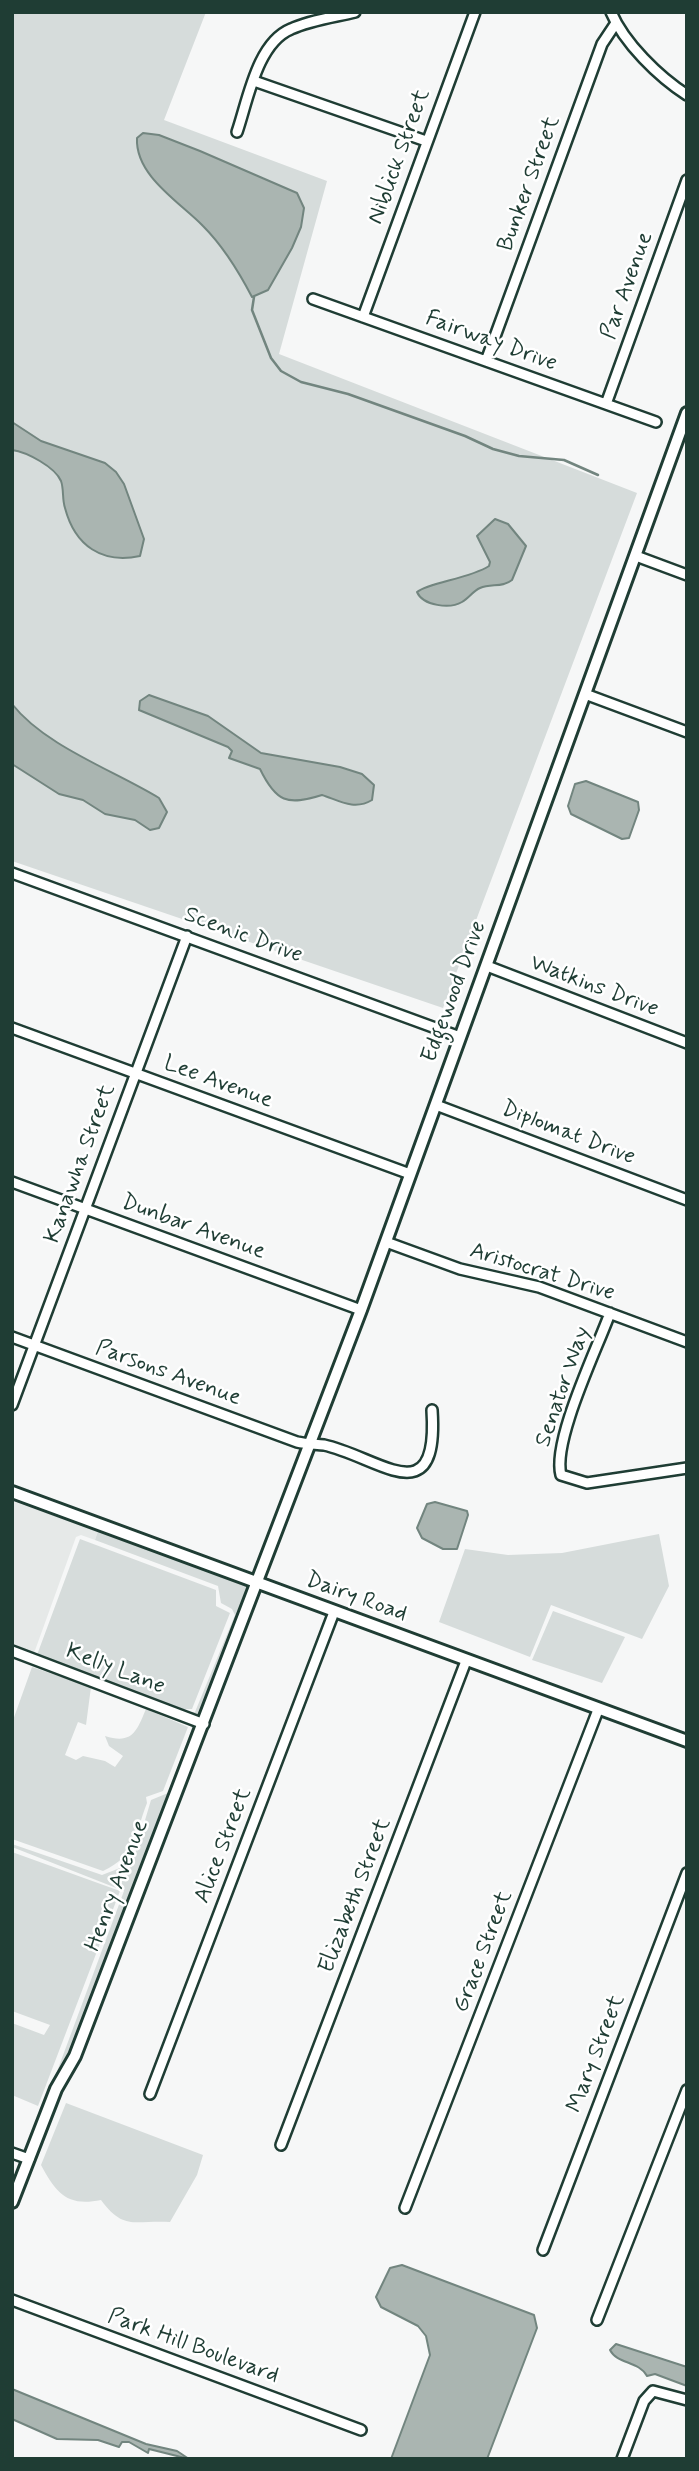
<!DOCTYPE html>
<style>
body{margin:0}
#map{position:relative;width:699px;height:2471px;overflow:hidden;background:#f6f7f7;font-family:Mynerve,sans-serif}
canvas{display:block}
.frame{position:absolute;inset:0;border:14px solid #1f3d34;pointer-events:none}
</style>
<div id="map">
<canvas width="699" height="2471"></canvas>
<div class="frame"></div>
</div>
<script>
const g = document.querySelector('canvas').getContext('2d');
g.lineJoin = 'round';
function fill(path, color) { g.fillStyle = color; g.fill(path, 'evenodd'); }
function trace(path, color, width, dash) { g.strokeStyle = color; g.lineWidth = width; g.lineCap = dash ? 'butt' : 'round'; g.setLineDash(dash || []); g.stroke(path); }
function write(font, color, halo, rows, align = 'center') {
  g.font = font + ' Mynerve,sans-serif'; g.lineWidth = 5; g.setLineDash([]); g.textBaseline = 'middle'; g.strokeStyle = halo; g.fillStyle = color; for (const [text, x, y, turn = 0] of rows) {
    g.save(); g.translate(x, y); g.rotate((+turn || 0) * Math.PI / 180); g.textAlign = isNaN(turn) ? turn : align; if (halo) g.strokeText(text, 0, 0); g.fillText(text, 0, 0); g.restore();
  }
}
const built = new Path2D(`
 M12,1501l86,30 -3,9 -14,-5 -5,2 -43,119 -21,-4z`);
const green = new Path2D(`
 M12,12h194l-42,108 163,61 -48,173 358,139 -194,515 -431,-147z
 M98,1531l153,56 -181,466 -21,40 75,-202 -112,-44v-3l90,31 23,-9 10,-12 16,-54 17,-7 24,-65 -9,-15 12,-1 40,-97 -3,-6 -11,-6 -3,-17 -123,-46z
 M659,1534l10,52 -27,53 -91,-34 -21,52 -91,-35 26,-73 43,6 54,-2z
 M80,1539l136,51v16l14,7 -38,96h-9l-146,-54z
 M553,1611l72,26 -23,46 -70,-23z
 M32,1667l59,20 -5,38 -8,-3 -13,33 11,5 7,-4 22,5 10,6 8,-11 -14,-10 -4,-10c28,9 32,-6 41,-27l42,18 -25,64 -17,6 1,6c-13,33 -10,52 -44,68l-91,-32v-116z
 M12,1852l108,39 -82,215 -26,-11v-72l32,12 6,-10 -38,-14z
 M66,2103l137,52 -6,20 -27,47c-36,-2 -46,9 -69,-22 -34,7 -45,-7 -60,-35z`);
const water = new Path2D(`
 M143,133l16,2 41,16 97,42 7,15 -3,19 -9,21 -24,42 -16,7c-13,-25 -29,-51 -49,-71 -22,-23 -68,-50 -66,-88z
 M12,422l29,19 64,22 11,9 8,12 20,55 -4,17c-38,8 -65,-10 -75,-48 -3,-9 -1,-19 -4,-27 -6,-14 -34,-29 -49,-31z
 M495,519l13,5 18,22 -14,34c-10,8 -21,3 -32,8 -7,3 -11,10 -18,14 -12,7 -39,4 -45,-10 12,-10 52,-13 72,-26l1,-4 -13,-26z
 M149,695l59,21 53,37 79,14 22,7 12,11 -2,15c-18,11 -34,0 -50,-5 -35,11 -46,7 -62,-26l-31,-11 3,-7 -4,-4 -89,-37 1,-9z
 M12,704c33,42 101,66 147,94l8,14 -8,16 -9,2 -15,-10 -30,-6 -22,-14 -24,-6 -47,-30z
 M586,781l52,21 1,8 -10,28 -7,1 -51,-25 -3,-8 7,-22z
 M435,1502l32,9 1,4 -11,34h-14l-21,-11 -5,-10 10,-24z
 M402,2265l132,50 3,13 -50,131h-96l39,-104 -4,-19 -8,-10 -37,-19 -5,-10 14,-29z
 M616,2344l71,23v19l-32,-12 -8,2c-8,-15 -30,-12 -37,-26z
 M12,2389l134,55 31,7 12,8 -40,-10 -1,4 -19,-11h-7l-3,5 -21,-7 -41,-1 -45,-20z`);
const stream = new Path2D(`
 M254,297l-2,13 19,48 10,13 20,11 47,12 117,42 28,13 26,7 45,4 34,15`);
const minor = new Path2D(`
 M611,12c13,31 48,65 76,83
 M254,81l172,60
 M237,132c11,-32 20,-89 54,-103 19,-9 43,-12 64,-17
 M313,299l343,123
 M363,317l112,-305
 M486,361l116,-317 14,-21
 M606,404l81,-224
 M636,556l51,19
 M585,694l102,38
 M12,873l448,164
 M487,966l200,77
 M12,1028l398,146
 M436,1105l251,95
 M12,1182l349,128
 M386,1242l74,27 79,18 148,55
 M610,1313c-13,36 -58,128 -49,162l26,8 100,-15
 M12,1337l285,105c9,2 18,2 27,3 55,12 115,71 108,-35
 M12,1405l175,-469
 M12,1651l192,73
 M150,2094l184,-482
 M281,2145l185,-484
 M12,2153l17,6
 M405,2208l193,-498
 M543,2250l144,-377
 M12,2300l349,130
 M597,2320l90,-230
 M622,2459l22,-58 9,-10 34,9`);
const tertiary = new Path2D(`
 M12,1492l675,249
 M12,2202l44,-113 19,-33 286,-746 326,-897`);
const streetNames = [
 ["Niblick Street",400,157,-70],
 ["Bunker Street",530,184,-70],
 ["Par Avenue",628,286,-70],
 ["Fairway Drive",491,342,20],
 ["Scenic Drive",243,936,20],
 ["Watkins Drive",594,987,21],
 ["Edgewood Drive",455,992,-70],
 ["Lee Avenue",218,1083,20],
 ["Diplomat Drive",568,1134,21],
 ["Kanawha Street",81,1164,-70],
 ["Dunbar Avenue",193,1228,20],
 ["Aristocrat Drive",542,1273,17],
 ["Parsons Avenue",168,1374,20],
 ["Senator Way",564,1387,-71],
 ["Dairy Road",356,1598,20],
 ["Kelly Lane",115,1670,21],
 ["Alice Street",224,1846,-69],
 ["Henry Avenue",118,1886,-69],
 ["Elizabeth Street",356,1896,-69],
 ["Grace Street",484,1952,-69],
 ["Mary Street",597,2054,-69],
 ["Park Hill Boulevard",193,2347,20]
];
fill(built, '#e6e9e8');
fill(green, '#d6dcdb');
fill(water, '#aab5b1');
trace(water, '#72857f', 2);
trace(stream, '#72857f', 2.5);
trace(minor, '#1f3d34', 14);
trace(tertiary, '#1f3d34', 16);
trace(minor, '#fff', 9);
trace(tertiary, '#fff', 10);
write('23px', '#1f3d34', '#fff', streetNames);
</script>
